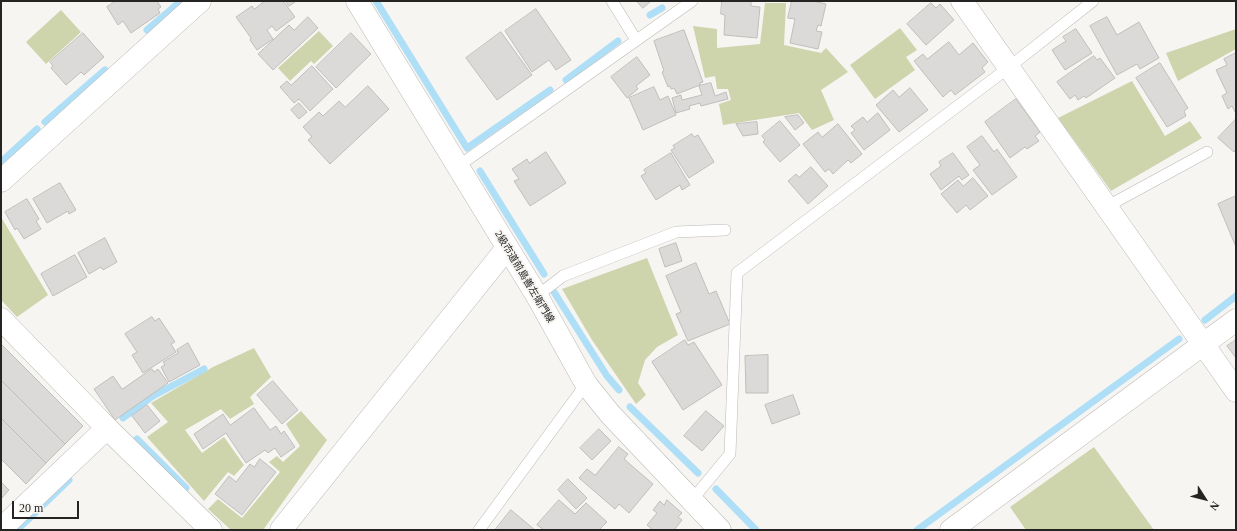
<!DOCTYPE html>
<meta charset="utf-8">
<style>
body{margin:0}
#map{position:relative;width:1237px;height:531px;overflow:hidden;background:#f7f5f2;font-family:"Times New Roman",serif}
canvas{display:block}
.frame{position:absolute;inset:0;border:2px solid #252423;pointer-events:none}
.north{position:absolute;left:1185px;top:479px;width:40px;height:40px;-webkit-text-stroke:3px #f7f5f2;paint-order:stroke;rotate:126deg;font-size:11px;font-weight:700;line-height:16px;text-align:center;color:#252423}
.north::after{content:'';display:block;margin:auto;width:14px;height:18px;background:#252423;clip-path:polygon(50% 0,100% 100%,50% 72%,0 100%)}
.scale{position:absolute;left:12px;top:501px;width:67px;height:18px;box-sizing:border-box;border:2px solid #252423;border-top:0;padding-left:5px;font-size:12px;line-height:14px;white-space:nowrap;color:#252423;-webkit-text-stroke:3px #f7f5f2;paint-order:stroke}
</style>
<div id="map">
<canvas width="1237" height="531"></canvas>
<div class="frame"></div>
<div class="north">N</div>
<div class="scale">20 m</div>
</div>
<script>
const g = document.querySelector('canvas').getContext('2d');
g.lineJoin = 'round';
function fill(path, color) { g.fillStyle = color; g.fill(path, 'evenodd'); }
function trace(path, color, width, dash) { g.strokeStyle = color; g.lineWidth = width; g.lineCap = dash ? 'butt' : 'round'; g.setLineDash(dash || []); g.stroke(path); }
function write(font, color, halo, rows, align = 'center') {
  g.font = font + ' "Times New Roman","Noto Sans JP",serif'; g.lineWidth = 4; g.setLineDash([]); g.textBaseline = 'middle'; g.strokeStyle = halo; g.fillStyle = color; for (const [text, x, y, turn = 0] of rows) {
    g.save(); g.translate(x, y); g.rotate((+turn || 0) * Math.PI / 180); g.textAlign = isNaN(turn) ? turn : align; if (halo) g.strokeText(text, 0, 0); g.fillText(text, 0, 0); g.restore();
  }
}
const green = new Path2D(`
 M765,3h21l-2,42 37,8 5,-5 22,24 -27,18 13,30 -22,10 -13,-17 -76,12 -4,-21 12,-4 -3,-11h-11l-2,-13 -10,2 -12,-52 24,3v19l43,-4z
 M61,10l20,22 -35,32 -20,-22z
 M900,28l17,22 -11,7 9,13 -40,29 -25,-34z
 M1236,29v20l-58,32 -12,-28z
 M319,31l14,15 -19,18 -3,-3 -21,20 -12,-13z
 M1132,81l33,55 25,-15 12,17 -91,53 -53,-73z
 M1,217l47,78 -31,22 -16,-17z
 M647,258l31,77 -21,12 -12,13 -7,23 8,12 -10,9 -44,-64 -30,-51z
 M254,348l17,29 -21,20 4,7 -24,15 -9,-10 -36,21 17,23 22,-16 20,28 -10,11 -6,-4 -24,29 -57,-64 21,-15 -17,-19 62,-36z
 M301,411l26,29 -64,90h-32l-23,-21 10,-10 24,19 38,-46 -11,-10 8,-6 6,6 17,-16 -14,-22z
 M1094,447l60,83h-128l-16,-23z`);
const stream = new Path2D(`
 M376,1l91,147 83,-58
 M650,15l12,-7
 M147,30l34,-29
 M566,80l52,-39
 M45,122l60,-52
 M1,162l36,-33
 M480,171l64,103
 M554,292l53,84 12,14
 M1205,320l31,-24
 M630,407l68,66
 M123,418l30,-22 51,-27
 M137,439l49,49
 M716,489l40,41
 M43,505l26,-25
 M17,530l18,-17
 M917,530l262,-191`);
const building = new Path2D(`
 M116,1h41l4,6 -3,2 2,4 -29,20 -8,-12 -5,4 -11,-18z
 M265,1h18l12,16 -19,14 -4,-5 -5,4 6,9 -16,11 -7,-10 1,-2 -15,-21 16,-11 2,3z
 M286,1h9v1l-6,4z
 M637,1h14l-8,7z
 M722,1h29v5l9,1 -3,31 -33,-3 1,-20 -4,-1z
 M792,1h21l13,3 -5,22 -3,-1 -2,6 6,1 -4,17 -28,-6 5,-24 -7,-1z
 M931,3l5,5 4,-4 14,16 -28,25 -19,-21z
 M536,9l35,51 -15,10 -7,-10 -17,12 -27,-41z
 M308,17l10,11 -45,42 -15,-16 31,-29 5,5z
 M1107,17l10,18 22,-13 20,36 -19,11 -3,-5 -20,11 -27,-49z
 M1076,29l16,24 -27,17 -13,-20 14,-9 -3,-4z
 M684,30l19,52 -3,1v2l-23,9 -3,-6 -3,1 -1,-3 -2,1 -6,-15 2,-1 -10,-30z
 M501,32l31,43 -35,25 -31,-42z
 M83,33l21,24 -20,18 -3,-3 -15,13 -15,-17 2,-2 -3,-4z
 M351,33l20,21 -35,34 -20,-21z
 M949,42l10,13 14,-12 15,19 -6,6 3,4 -30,23 -4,-5 -8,7 -29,-36 9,-7 4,5z
 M1236,53v59h-1l-3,-6 -4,3 -6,-13 5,-3 -11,-23 11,-5 -3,-6z
 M1094,56l3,4 3,-2 15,20 -29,20 -2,-2 -6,4 -3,-5 -5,4 -13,-17z
 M637,57l13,18 -14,11 2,3 -11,9 -16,-21z
 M1160,63l28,45 -4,3 2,5 -19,11 -31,-49z
 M312,66l21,23 -23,22 -11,-12 -5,4 -14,-16 7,-6 4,4z
 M711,83l4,13 11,-4 2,7 -27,7 -1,-3 -11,3 1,3 -14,4 -4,-15 9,-3 1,5 20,-5 -3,-9z
 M368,86l21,23 -59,55 -22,-24 4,-3 -9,-10 16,-15 4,4 16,-15 6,6z
 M654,87l6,13 8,-4 8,19 -33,15 -14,-32z
 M910,88l18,22 -29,22 -23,-27 17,-15 6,7z
 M1016,99l24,33 -5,4 4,5 -12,8 -2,-2 -15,11 -25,-36z
 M299,103l8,9 -8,7 -8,-9z
 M878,113l12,17 -26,20 -13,-17 4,-3 -4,-4 12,-9 4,5z
 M798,115l6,8 -9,7 -10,-13z
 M1236,119v30l-2,3 -16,-14z
 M780,121l20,24 -20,17 -17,-20 2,-2 -3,-4z
 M757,122l1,12 -15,2 -7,-12z
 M838,124l24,30 -11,9 -3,-3 -15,14 -4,-5 -4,3 -22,-28 15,-12 4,5z
 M692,134l2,3 4,-2 16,27 -25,16 -18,-28 4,-2 -2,-2z
 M982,136l12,16 3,-3 20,28 -25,18 -19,-25 7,-5 -13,-18z
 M546,152l20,31 -36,23 -16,-25 5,-2 -7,-10 15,-10 2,4z
 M671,153l19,32 -8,5 -2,-5 -24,15 -15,-24 5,-3 -2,-3z
 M953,153l16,22 -7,5 -3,-4 -18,14 -11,-16 11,-8 -2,-4z
 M811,167l17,19 -20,18 -20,-23 8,-7 3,3z
 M973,178l15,18 -18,14 -4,-5 -9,8 -16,-19 17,-14 5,6z
 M60,183l16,27 -7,4 -1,-3 -21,12 -14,-24z
 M1236,196v51l-18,-43z
 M27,199l12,20 -3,2 5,8 -17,10 -7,-11 -2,2 -10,-18z
 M105,238l12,24 -14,8 -2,-3 -12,7 -11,-21z
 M676,243l6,18 -17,6 -6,-18z
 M75,255l12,22 -34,19 -12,-22z
 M696,263l13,31 7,-3 14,33 -42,17 -12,-27 5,-2 -15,-36z
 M152,317l3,4 4,-3 16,24 -4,2 5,8 -33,21 -11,-18 5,-3 -12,-18z
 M685,340l3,5 6,-3 28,43 -39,25 -31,-48z
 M1236,340v18l-9,-12z
 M188,343l12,22 -31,17 -8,-15 4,-2 -2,-3 15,-9 -1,-3z
 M1,344l82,82 -18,18 -64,-64z
 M768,355v38h-22l-1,-37z
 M152,369l2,3 4,-3 10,14 -53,37 -21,-31 19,-13 9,13z
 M1,380l64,64 -19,19 -45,-45z
 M273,381l25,29 -16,14 -25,-29z
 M793,395l7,19 -28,10 -7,-19z
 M147,405l13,16 -15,12 -13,-17z
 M254,408l16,22 6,-4 5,8 3,-3 11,16 -14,10 -6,-9 -7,5 -3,-3 -19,13 -20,-30 -23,16 -9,-15 29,-20 7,11z
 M706,411l18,15 -22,25 -18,-15z
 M1,418l45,45 -20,21 -25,-25z
 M599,429l12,12 -19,19 -12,-12z
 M619,447l9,7 -4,5 29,25 -24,29 -10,-9 -4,5 -36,-31 8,-9 8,6z
 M260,459l16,13 -34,43 -27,-21 14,-18 7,6 14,-18 4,3z
 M568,479l19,19 -11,11 -18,-19z
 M1,482l8,8 -8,9z
 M559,500l16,14 11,-11 21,19 -8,8h-55l-7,-5z
 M667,500l15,13 -4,4 4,3 -8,10h-21l-6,-5 10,-12 -4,-3 7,-9 4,4z
 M511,510l24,20h-40z`);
const service = new Path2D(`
 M612,1l24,39
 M457,167l235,-166
 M1106,207l101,-55
 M537,296l26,-20 113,-44 49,-2
 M692,500l38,-46 7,-181 271,-205 85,-67
 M479,530l107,-146`);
const minor = new Path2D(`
 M357,1l180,295 49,88 24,30 110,116
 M962,1l274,390
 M1,181l199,-180
 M1,319l106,109 104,102
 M1,529l106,-101
 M281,530l226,-282
 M951,530l285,-210`);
const streetNames = [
 ["2級市道前島善左衛門線",524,277,59]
];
fill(green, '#ced4ac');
trace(stream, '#aedff7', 7);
fill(building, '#dcdad8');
trace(building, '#c0bebb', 1);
trace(service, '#bbb9b7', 12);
trace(minor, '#bbb9b7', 23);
trace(service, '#fff', 11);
trace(minor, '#fff', 22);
write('10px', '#252423', '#f7f5f2', streetNames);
</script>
